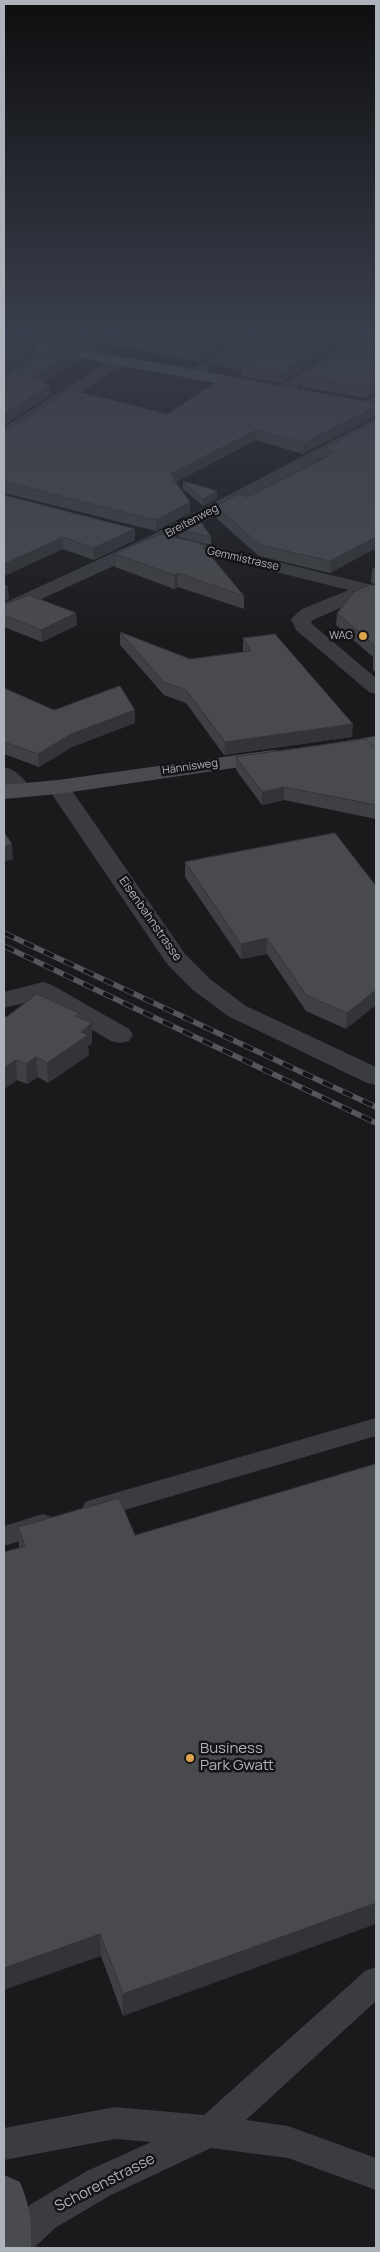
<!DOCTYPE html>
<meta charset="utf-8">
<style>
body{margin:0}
#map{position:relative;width:380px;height:2252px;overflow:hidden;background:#1a1a1c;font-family:Manrope,sans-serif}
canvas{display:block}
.frame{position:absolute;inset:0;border:5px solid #aeb2ba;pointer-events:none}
</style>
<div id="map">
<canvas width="380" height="2252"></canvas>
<div class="frame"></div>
</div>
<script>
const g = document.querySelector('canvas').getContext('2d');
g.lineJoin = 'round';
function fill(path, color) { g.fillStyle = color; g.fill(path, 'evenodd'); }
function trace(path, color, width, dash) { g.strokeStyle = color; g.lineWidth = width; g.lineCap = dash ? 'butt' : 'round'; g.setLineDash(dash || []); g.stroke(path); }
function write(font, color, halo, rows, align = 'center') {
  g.font = font + ' Manrope,sans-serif'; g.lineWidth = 5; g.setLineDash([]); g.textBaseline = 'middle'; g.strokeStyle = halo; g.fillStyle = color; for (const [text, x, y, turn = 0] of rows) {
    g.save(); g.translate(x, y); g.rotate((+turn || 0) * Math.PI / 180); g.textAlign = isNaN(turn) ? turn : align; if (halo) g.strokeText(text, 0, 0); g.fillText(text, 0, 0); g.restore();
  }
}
const lane = new Path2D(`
 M376,395v8l-7,4h-8l-2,-2z
 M376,1418v18l-282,83 -9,-3 -3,-7 3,-7 9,-3z
 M43,1514l9,3 3,7 -3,7 -48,15v-20z
 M376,1967v34l-130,119 42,6 88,32v32l-88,-32 -77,-10 -100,47 -56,33 -21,20h-30v-17l27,-27 56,-33 64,-29 -36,-3 -111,21v-32l111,-21 89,8 161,-144z`);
const street = new Path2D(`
 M80,329h17l-40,23 -48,32 -5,1v-11l43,-28z
 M257,329h17l-78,48h-10l-2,-3z
 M366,329h10v6l-88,58h-10l-3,-3 3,-3z
 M119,357l7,4 -2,3 -114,73 -6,2v-12l110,-69z
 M376,418v11l-201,108 201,49v10l-7,-1 -58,26 1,3 64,54v16l-7,-2 -73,-62 -5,-11 11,-10 47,-19 -187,-46 -158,72v-13l148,-68z
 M4,767c12,2 22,14 29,24l-3,5c-13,3 -18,-2 -26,-11z
 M58,780l8,2 119,172 26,26 35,26 130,61v18l-9,-2 -139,-67 -35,-26 -26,-26 -120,-177 3,-5z
 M43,982l9,3 77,44 4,6 -4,6 -9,2 -9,-2 -71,-42 -36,9v-16z`);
const secondary = new Path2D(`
 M376,736v12l-43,6 -7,-2 -4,-4 4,-4z
 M273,750l8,1 3,5 -3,5 -223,33 -54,5v-14l54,-5z
 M4,2175l16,7c10,24 12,40 11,66h-27z`);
const primary = new Path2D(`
 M4,336l254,45 5,2 3,3 -3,3 -5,2 -254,-47z`);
const rail = new Path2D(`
 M4,933l372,174
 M4,946l372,177`);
const wall = new Path2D(`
 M4,329h72l-26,13 -46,-7z
 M254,329l-55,33 -91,-18 -11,7 -26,-5v-10z
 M363,329l-83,54 -39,-7v-6l-23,-4v-10z
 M376,329v64l-10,5 -65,-11v-11z
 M376,403l-73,51 -47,-14 -80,42 14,31 -34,18 -152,-38v-63l163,-16z
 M376,421v127l-46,25 -71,-17 -43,-38v-12l32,-9 75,-39 1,-9z
 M183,481l34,18 -14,7 -20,-17z
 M4,495l131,45 -41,20 -31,-11 -59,27z
 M179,529l32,8v8l-32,-8z
 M160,534l84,62v13l-66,-22 -4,2 -59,-22v-13z
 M376,566v18l-5,-1 1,-12z
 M376,585v88l-3,-3v-13l-37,-32 1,-12z
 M4,605l73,20 -35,17 -38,-15z
 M120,632l70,27 53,-7v-14l109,99 -128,18 -38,-52 -22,-8 -44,-50z
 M4,688l50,22h81v13l-63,24 -33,20 -35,-13z
 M376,749v70l-92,-19 -22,5 -26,-35v-13z
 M185,862l191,24 -30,143 -40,-18 -39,-57 -26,5 -56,-82z
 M79,1013v4l13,26 -4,3 1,9 -41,28 -10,-6 -11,7 -10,-4 -13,9v-73l2,1z
 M119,1498l4,518 -22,-60 -82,-408 -1,-21z`);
const shadedWall = new Path2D(`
 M57,329h19l-26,13v-10z
 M238,329h16l-55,33 1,-10z
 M348,329h15l-83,54 1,-10z
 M107,334l1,10 -11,7 -1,-10z
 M35,342v10l-31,20v-11z
 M80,350l1,10 -51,29 -1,-10z
 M376,383v10l-10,5 1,-10z
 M51,385v10l-47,30v-11z
 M376,406v10l-73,38 1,-11z
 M256,430v10l-86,45v-11z
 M217,491v8l-14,7v-7z
 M190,502v11l-34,18v-11z
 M135,529v11l-41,20 -1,-12z
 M63,537v12l-59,27v-12z
 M376,537v11l-46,25v-12z
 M178,573v14l-4,2v-14z
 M8,587l1,12 -5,3v-12z
 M76,613l1,12 -35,17 -1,-12z
 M135,710v13l-63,24 -33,20 -1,-13 33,-20z
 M353,724l-1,13 -128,18 1,-13z
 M284,787v13l-22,5v-13z
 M12,844l1,16 -9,1v-15z
 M267,938v16l-26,5v-15z
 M376,990v15l-30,24 1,-16z
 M92,1023v20l-4,3 1,9 -41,28 -1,-20 34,-31z
 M36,1057l2,20 -11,7 -1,-20z
 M16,1060l1,20 -13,9v-21z
 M376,1903v21l-253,92v-22z
 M100,1934l1,22 -97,34v-22z`);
const building = new Path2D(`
 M29,329h28l-7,3z
 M84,329h154l-38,23 -93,-18 -11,7 -25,-5z
 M262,329h86l-67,44 -40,-7 7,-4 -30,-6z
 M374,329h2v54l-9,5 -66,-12z
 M4,336l31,6 -31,19z
 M55,345l25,5 -51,29 22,6 -47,29v-38l5,-1z
 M226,376l150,27v3l-72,37 -48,-13 -86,44 20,28 -34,18 -152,-38v-52l6,-2 61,-38 96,24z
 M376,421v116l-46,24 -70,-16 -44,-39 22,-12 10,3 88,-45 -12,-3z
 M183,481l34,10 -14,8z
 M4,495l131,34 -42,19 -30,-11 -59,27z
 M199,519l12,18 -32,-8z
 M160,534l40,9 44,53 -66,-23 -4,2 -59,-21z
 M376,566v6l-4,-1z
 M4,585l4,2 -4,3z
 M370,585h6v62l-39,-34 17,-21z
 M29,595l47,18 -35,17 -37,-15v-10z
 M120,632l70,27 61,-8 -8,-13 32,-4 78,90 -128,18 -39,-52 -22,-8z
 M120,686l15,24 -64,24 -33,20 -34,-12v-54l50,22z
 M366,739l10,10v56l-92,-18 -22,5 -26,-35z
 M4,832l8,12 -8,2z
 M335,833l41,53v104l-29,23 -41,-18 -39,-57 -26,6 -56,-82z
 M37,994l42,19 -4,3 17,7 -11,9 7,3 -41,28 -11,-6 -10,7 -10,-4 -12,8v-52l2,1z
 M376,1464v439l-253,91 -23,-60 -96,34v-416l21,-6 -7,-19 101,-29 16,37z`);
const markers = [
 [363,636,5,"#dfa44e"],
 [190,1758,5,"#dfa44e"]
];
const farStreetnames = [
 ["Breitenweg",192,521,-28],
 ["Gemmistrasse",243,559,13],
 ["Hännisweg",190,767,-8]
];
const farPoinames = [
 ["WAG",353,636]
];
const streetNames = [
 ["Eisenbahnstrasse",150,919,55]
];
const nearPoinames = [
 ["Business",200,1749],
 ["Park Gwatt",200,1766]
];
const nearStreetnames = [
 ["Schorenstrasse",105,2183,-27]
];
fill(lane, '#3b3c40');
fill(street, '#3b3c40');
fill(secondary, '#494b50');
fill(primary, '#575a5f');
trace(rail, '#54565b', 5.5);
trace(rail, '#151517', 4, [11]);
fill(wall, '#3f4043');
fill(shadedWall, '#333437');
fill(building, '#494a4e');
trace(building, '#333437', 1);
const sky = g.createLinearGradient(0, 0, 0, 644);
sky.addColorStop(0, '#0e0e0f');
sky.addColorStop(0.51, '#383e4b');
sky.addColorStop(1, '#383e4b00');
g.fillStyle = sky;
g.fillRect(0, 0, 380, 644);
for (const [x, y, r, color] of markers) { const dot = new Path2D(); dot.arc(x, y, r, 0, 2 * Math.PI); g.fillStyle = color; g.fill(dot); trace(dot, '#151517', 2); }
write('11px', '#aeb2ba', '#151517', farStreetnames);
write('11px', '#aeb2ba', '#151517', farPoinames, 'right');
write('12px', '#aeb2ba', '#151517', streetNames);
write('15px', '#aeb2ba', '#151517', nearPoinames, 'left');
write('15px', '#aeb2ba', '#151517', nearStreetnames);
</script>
